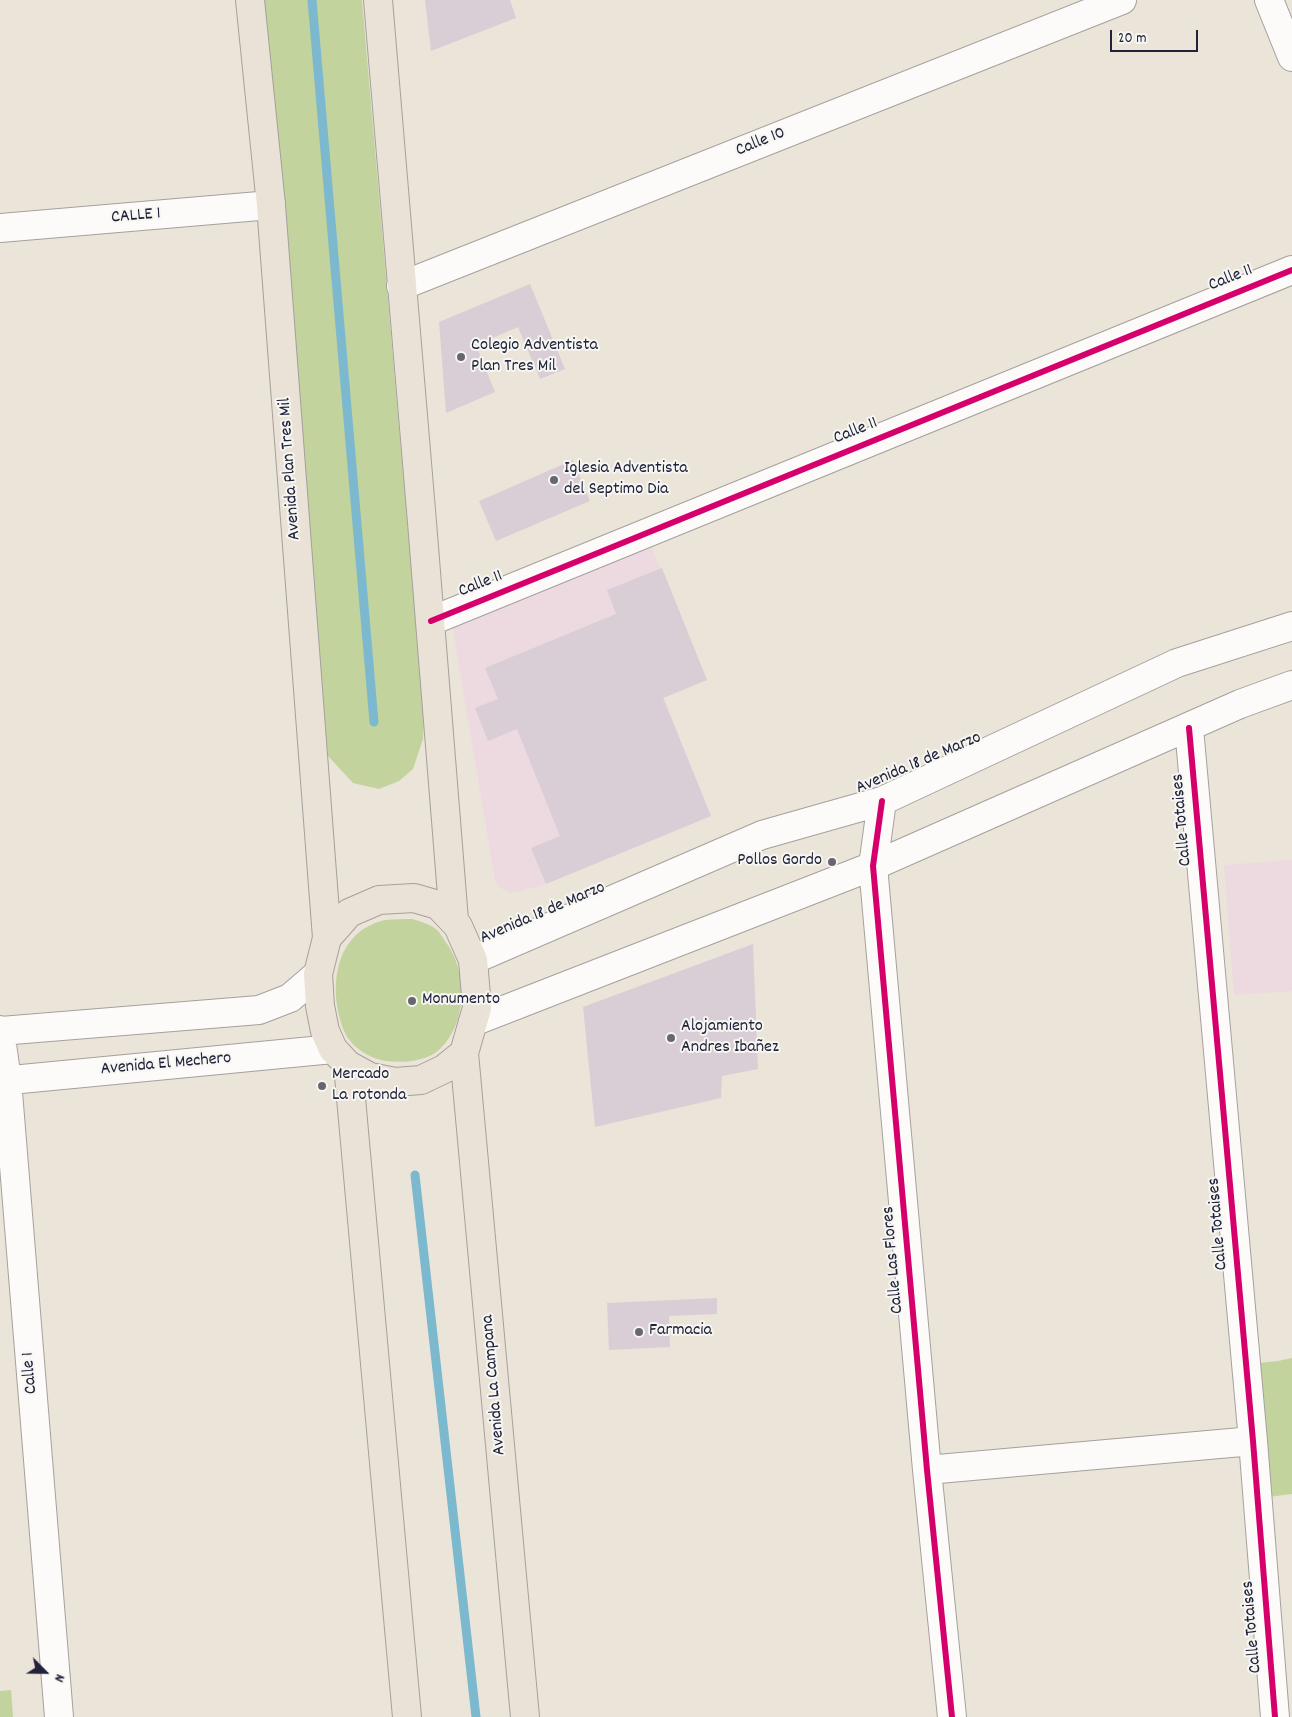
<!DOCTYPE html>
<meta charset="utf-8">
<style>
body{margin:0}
#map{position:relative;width:1292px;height:1717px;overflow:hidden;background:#ebe4d8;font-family:Dekko,sans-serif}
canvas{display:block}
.north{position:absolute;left:20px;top:1647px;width:50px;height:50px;-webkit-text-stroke:4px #f6f6f2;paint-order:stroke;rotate:113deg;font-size:14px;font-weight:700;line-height:20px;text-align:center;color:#22223b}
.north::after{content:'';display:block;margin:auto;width:18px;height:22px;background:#22223b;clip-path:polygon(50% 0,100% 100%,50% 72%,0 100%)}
.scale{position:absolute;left:1110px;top:30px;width:88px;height:22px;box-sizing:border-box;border:2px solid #22223b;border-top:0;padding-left:6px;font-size:15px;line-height:18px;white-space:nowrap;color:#22223b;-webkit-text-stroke:4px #f6f6f2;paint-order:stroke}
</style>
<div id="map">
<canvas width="1292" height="1717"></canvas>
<div class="north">N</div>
<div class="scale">20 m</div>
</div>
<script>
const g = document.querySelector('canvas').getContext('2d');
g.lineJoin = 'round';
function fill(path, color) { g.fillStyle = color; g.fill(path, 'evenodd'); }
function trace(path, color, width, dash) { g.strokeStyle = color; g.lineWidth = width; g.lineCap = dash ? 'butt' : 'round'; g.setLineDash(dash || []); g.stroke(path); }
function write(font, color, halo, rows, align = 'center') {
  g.font = font + ' Dekko,sans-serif'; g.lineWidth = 4; g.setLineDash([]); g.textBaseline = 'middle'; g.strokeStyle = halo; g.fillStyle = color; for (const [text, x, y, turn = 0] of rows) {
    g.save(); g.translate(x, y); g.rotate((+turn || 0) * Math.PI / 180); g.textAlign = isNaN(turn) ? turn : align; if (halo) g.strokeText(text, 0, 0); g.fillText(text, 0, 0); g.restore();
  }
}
const built = new Path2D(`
 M649,541l58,139 -43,18 47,118 -165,68 -26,7 -10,2 -6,-3 -6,-4 -3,-6 -43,-256z
 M1292,860v131l-58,4 -10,-130z`);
const green = new Path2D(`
 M264,0h98l62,714 -1,25 -10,30 -14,12 -20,8 -26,-6 -25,-27z
 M412,919c8,2 17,5 24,10 4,3 6,8 9,12 23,30 23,81 -5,108 -14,13 -36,14 -54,12 -15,-2 -33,-13 -40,-26 -19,-41 -14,-103 39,-115 9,-1 18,-1 27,-1z
 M1292,1358v136l-24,3 -10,-134 20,-2z
 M11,1690l2,27h-13v-26z`);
const stream = new Path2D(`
 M312,0l62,722
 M415,1175l61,542`);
const building = new Path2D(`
 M425,0h85l6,18 -85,33z
 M530,284l35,85 -25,10 -22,-52 -42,18 19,47 -49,21 -7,-91z
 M573,460l17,41 -94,40 -17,-40z
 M662,568l45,112 -44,18 48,118 -165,68 -15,-36 29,-12 -43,-107 -29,12 -13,-33 23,-9 -13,-31 131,-54 -9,-24z
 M753,944l5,125 -36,7 -1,22 -126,29 -12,-120z
 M717,1298v16l-48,2 1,31 -61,3 -2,-47z`);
const minor = new Path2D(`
 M1269,0l23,57
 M0,228l271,-23
 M401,286l721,-286
 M431,621l861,-351
 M1189,728l64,713 22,276
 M882,801l-9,65 54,604 25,247
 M473,960l289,-125 120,-34 295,-138 115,-37
 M473,1022l400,-156 367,-162 52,-19
 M0,1030l7,50 52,637
 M0,1031l259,-21 31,-12 28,-24
 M0,1081l333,-32
 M927,1470l326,-29`);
const major = new Path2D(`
 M250,0l21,205 56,733
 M378,0c25,307 53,613 76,920
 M414,898l24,7 20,21 15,34 4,48 -13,45 -20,16 -23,11 -26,2 -25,-5 -22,-12 -15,-16 -8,-18 -5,-25 -2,-32 9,-36 22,-25 30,-13z
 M464,1053l61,664
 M348,1065l59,652`);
const cycleway = new Path2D(`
 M431,621l861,-351
 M1189,728l64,713 22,276
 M882,801l-9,65 54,604 25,247`);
const markers = [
 [461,357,5,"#686672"],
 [554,480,5,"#686672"],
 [832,862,5,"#686672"],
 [412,1001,5,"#686672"],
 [671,1038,5,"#686672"],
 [322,1086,5,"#686672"],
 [639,1332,5,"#686672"]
];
const streetNames = [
 ["Calle 10",761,143,-22],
 ["CALLE 1",136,217,-5],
 ["Calle 11",1231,279,-22],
 ["Calle 11",856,432,-22],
 ["Avenida Plan Tres Mil",291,469,-94],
 ["Calle 11",481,585,-22],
 ["Avenida 18 de Marzo",919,764,-23],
 ["Calle Totaises",1183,820,-95],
 ["Avenida 18 de Marzo",543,914,-23],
 ["Avenida El Mechero",166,1065,-5],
 ["Calle Totaises",1219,1224,-95],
 ["Calle Las Flores",894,1260,-95],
 ["Calle 1",31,1373,-95],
 ["Avenida La Campana",495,1385,-95],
 ["Calle Totaises",1253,1627,-95]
];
const poiNames = [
 ["Colegio Adventista",471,347],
 ["Plan Tres Mil",471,368],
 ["Iglesia Adventista",564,470],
 ["del Septimo Dia",564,491],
 ["Pollos Gordo",822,862,"right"],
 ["Monumento",422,1001],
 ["Alojamiento",681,1028],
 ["Andres Ibañez",681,1049],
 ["Mercado",332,1076],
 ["La rotonda",332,1097],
 ["Farmacia",649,1332]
];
fill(built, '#edd9e0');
fill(green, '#c3d39e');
trace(stream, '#7cb9ce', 9);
fill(building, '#d9ced6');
trace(minor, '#a5a09d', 30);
trace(major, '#a5a09d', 30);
trace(minor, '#fcfbf9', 28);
trace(major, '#eae2d6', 28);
trace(cycleway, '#d6006c', 6);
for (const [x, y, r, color] of markers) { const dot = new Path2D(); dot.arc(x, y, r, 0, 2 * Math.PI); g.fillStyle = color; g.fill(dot); trace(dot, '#f6f6f2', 2); }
write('18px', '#22223b', '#f6f6f2', streetNames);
write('18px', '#22223b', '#f6f6f2', poiNames, 'left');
</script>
